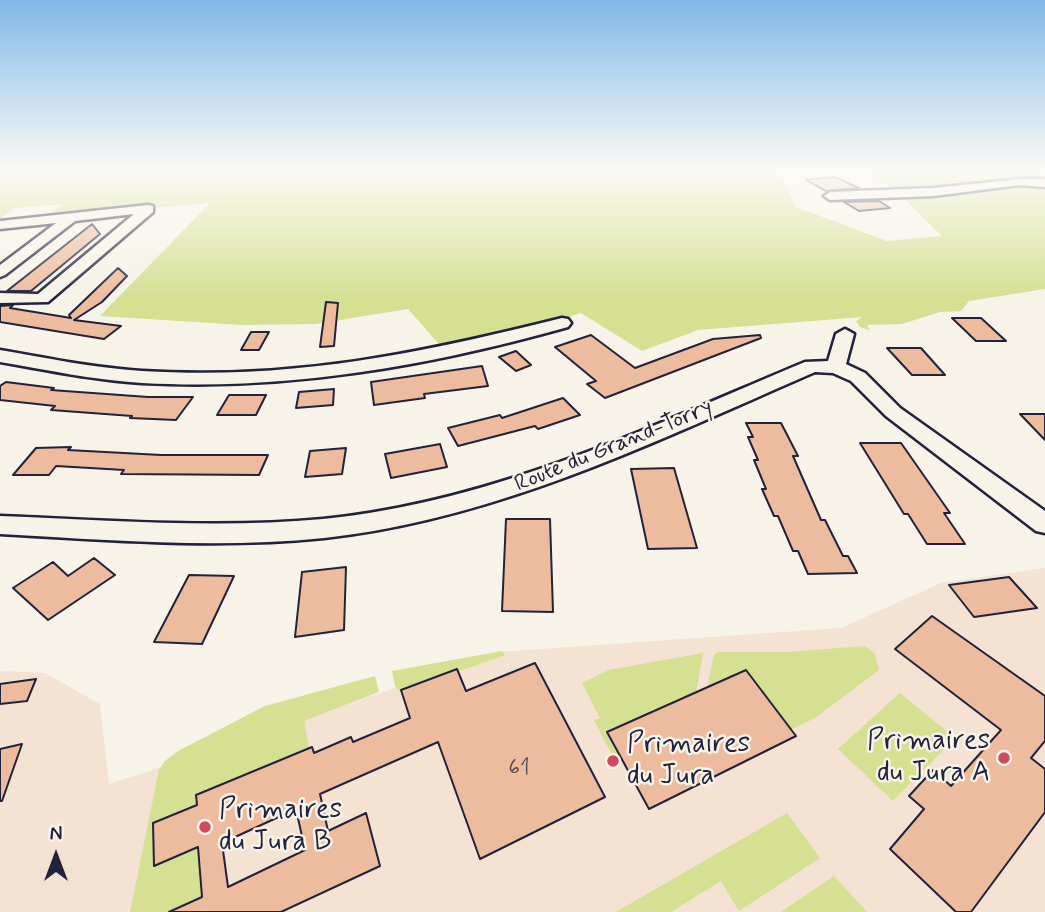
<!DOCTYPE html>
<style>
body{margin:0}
#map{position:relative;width:1045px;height:912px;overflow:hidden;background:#f7f3e8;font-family:Mynerve,sans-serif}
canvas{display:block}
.north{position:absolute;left:21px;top:821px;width:70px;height:70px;-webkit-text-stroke:5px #f7f3e8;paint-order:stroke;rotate:0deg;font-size:19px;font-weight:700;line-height:28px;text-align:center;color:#22223b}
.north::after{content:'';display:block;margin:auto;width:24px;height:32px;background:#22223b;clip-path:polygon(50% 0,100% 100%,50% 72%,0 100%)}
</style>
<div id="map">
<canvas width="1045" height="912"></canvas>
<div class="north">N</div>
</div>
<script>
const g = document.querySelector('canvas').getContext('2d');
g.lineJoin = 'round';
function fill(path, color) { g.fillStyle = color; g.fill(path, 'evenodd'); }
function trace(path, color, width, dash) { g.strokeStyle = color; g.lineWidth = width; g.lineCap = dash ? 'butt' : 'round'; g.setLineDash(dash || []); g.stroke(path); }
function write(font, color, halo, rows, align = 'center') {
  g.font = font + ' Mynerve,sans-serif'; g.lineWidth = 5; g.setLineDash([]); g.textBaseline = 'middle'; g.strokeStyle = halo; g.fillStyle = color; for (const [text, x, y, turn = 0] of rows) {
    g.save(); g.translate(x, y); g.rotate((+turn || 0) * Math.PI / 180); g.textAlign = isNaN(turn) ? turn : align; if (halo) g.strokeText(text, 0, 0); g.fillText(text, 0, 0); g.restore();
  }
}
const built = new Path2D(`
 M1045,568v344h-1045v-241l45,2 55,31 9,80 143,-46 245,-86 344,-24 100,-45z`);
const green = new Path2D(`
 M0,171h778l18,36 91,34 55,-5 -47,-46 -26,-19h166l10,3 -10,3 10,4v108l-76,12 -8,10 -21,1 -38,12 -35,1 3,5 -10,-3 -4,-6 7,-4 -165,13 -56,21 -61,-38 -110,34 -25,5 -38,-43 -93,15 -74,1 -141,-9 110,-113 -165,15 18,-14 -49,4 -14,11z
 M865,646l10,8 4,16 -64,48 -31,15 -149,20 -19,10 -22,-43 6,-2 -18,-35 27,-13 94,-17 -8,45 11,-4 8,-39 4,-3h69z
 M502,651l3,4 -105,37 -5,-6 -3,-15z
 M375,676l4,16 -75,29 6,32 -108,47 10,112h-82l29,-142 6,-9 13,-10 87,-45z
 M900,693l55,45 -62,63 -55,-52z
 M787,813l33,45 -81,53 -18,-30 -50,31h-55z
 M834,876l33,36h-86z`);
const building = new Path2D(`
 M835,177l24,11 -33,3 -20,-11z
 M879,201l11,7 -31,3 -15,-9z
 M92,224l8,10 -69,57h-24z
 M118,268l9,8 -25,26 -28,18 47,6 -17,13 -104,-17v-16l13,-1 -3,3 61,10 -2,-3z
 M326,302l12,1 -4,43 -14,1z
 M952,318h29l25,23h-30z
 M251,332h18l-10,18h-18z
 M591,335l44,33 78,-29 47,-4 1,3 -156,60 -18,-14 9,-3 -41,-34z
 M887,348h34l24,27h-33z
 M516,351l15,14 -15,6 -17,-14z
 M482,366l6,20 -64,8 1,4 -51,7 -3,-23z
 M6,382l48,6 -3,2 97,7h45l-17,23 -46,-2 2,-2 -81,-6 4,-4 -55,-6v-14z
 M334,389l-1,16 -37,3 3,-16z
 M229,395h37l-10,20h-39z
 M563,398l17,17 -42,14 -3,-3 -77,20 -10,-18 52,-13 2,3z
 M1020,414h25v26z
 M746,423h35l17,33h-5l28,64h4l18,36h5l9,17 -49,1 -10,-23h-5l-15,-35h-4l-12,-27h4l-12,-29h4l-10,-23h5z
 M860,443h41l49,70h-6l21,31h-38l-19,-30h-4z
 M440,444l7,23 -56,11 -6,-24z
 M71,447l-3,3 93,5h107l-9,20 -138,-1 3,-4 -68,-4 -7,9h-36l23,-27z
 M346,448l-4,26 -37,3 5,-26z
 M674,468l23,80 -49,1 -17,-80z
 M506,519h44l3,93 -51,-1z
 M94,558l21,17 -67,45 -35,-32 40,-26 15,14z
 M346,567l-2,63 -49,7 7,-65z
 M189,575l45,1 -32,68 -48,-2z
 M1009,577l28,31 -63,9 -25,-32z
 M932,616l113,80v45l-14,17 14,11v43l-74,100h-15l-66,-63 34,-40 -15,-13 24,-26 18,16 50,-56 -106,-81z
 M535,663l70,134 -125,62 -42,-117 -118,52 8,37 38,-18 14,53 -99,46h-112l33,-15 -4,-50 -44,19 -1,-43 44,-18 -1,-10 116,-48 2,6 37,-16 2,5 57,-24 -9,-28 56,-21 9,22zM296,809l9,41 -77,37 -6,-44z
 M746,670l50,66 -147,73 -42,-77z
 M36,679l-9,22 -27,3v-20z
 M22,744l-20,57h-2v-52z`);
const minor = new Path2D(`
 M1020,179h25v8l-25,-2 -87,11 -103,4 -6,-4 6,-4 103,-4z
 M148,205l5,1v6l-105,90 -48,1v-10l38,1 96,-80 -59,7 -70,54 -5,2v-12l56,-42 -56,6v-8z
 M562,318l6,1 3,4 -3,4c-139,39 -280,64 -426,56 -48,-3 -95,-13 -142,-21v-12c47,8 94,18 142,21 150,9 276,-17 420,-53z
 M845,329l9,5 -8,30 19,9 35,35 145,103v22l-9,-2 -150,-115 -35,-35 -18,-8 -18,-1c-159,69 -317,147 -491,166 -108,11 -216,2 -324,-4v-18c107,4 216,13 323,3 171,-17 326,-92 482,-157l23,-1 8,-27z`);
const markers = [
 [1004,758,7,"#d1495b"],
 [613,761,7,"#d1495b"],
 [205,827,7,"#d1495b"]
];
const streetNames = [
 ["Route du Grand-Torry",614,447,-22]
];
const nearNumbernames = [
 ["61",519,769]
];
const nearPoinames = [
 ["Primaires",990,742,"right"],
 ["du Jura A",990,774,"right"],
 ["Primaires",627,745],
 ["du Jura",627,777],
 ["Primaires",219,811],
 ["du Jura B",219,843]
];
fill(built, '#f4e2d2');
fill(green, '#d5e093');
fill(building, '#edbc9e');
trace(building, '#22223b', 2);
trace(minor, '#22223b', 5);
fill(minor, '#f7f3e8');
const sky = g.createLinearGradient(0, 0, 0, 298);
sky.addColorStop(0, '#82b9e8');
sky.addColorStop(0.57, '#fbfaf5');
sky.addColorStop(1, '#fbfaf500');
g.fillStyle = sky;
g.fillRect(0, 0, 1045, 298);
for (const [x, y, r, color] of markers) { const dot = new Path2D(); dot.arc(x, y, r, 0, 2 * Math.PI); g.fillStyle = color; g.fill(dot); trace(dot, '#f7f3e8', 2.5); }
write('23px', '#22223b', '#f7f3e8', streetNames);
write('23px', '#554854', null, nearNumbernames);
write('28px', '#22223b', '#f7f3e8', nearPoinames, 'left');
</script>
